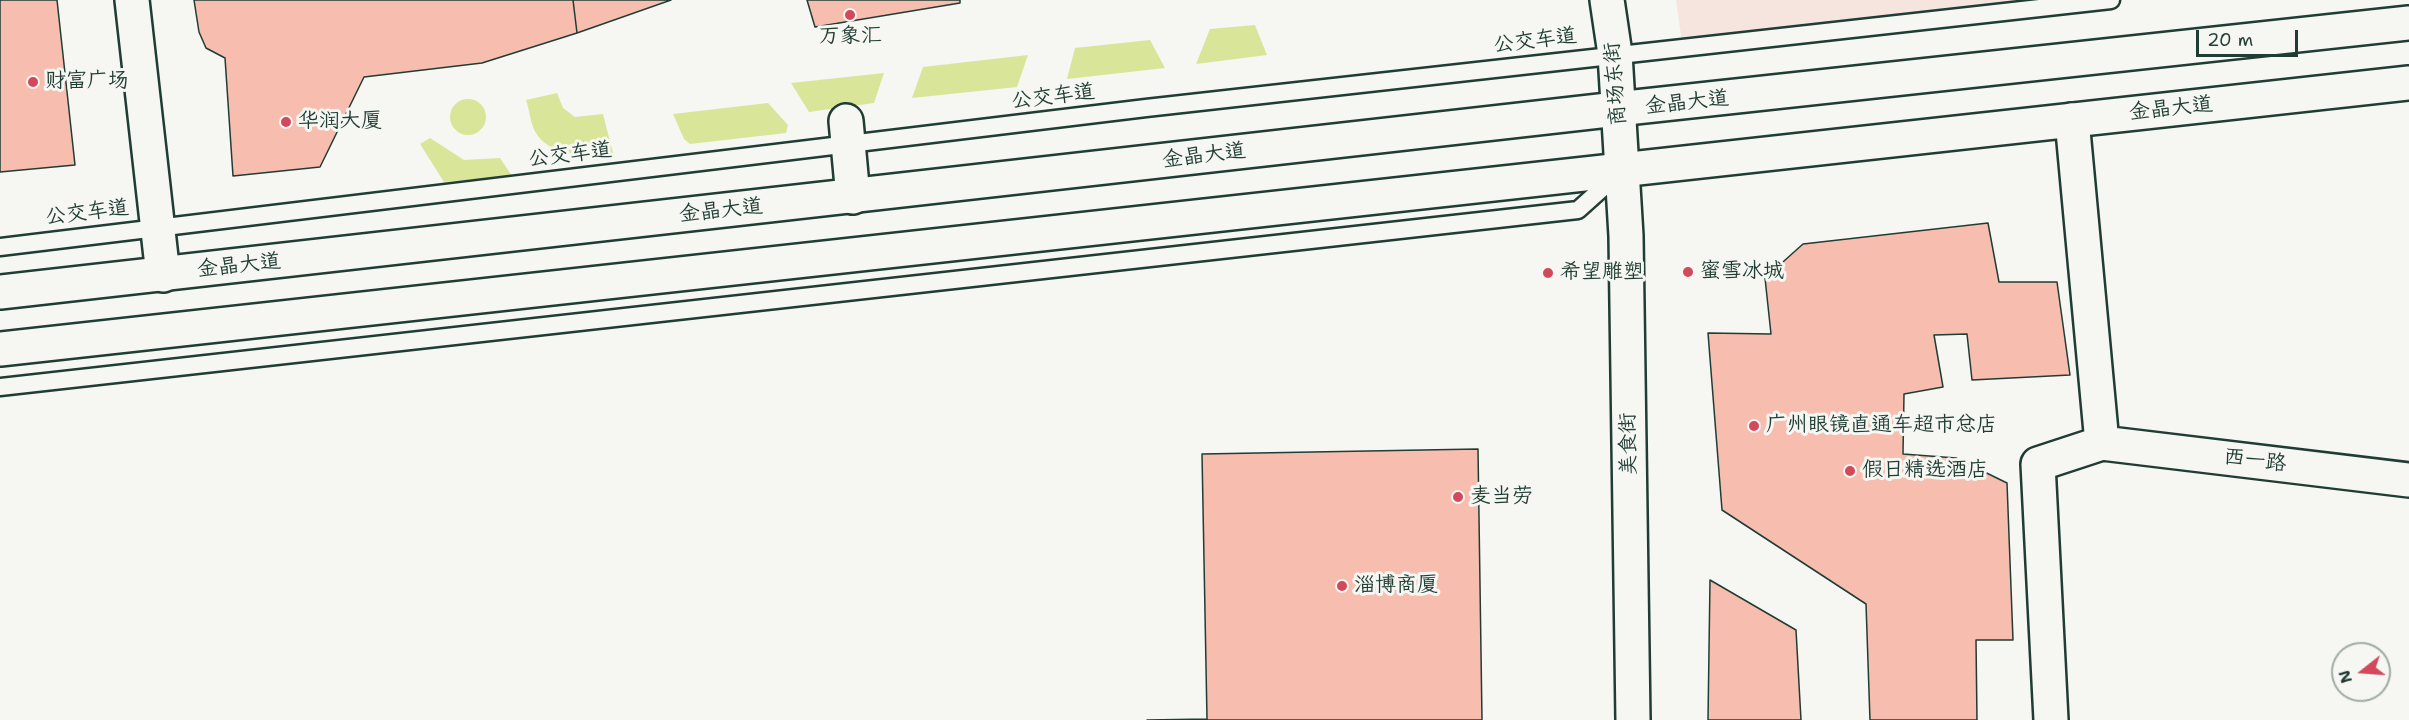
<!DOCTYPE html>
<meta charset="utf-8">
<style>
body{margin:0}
#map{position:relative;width:2409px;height:720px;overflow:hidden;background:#f6f6f2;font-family:"Shantell Sans",sans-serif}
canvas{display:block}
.north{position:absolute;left:2331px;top:642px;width:60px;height:60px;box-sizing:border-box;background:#f6f6f2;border:2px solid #a0aca6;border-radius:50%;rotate:253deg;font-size:16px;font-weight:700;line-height:24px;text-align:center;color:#1f3d34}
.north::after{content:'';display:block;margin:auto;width:21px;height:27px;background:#d1495b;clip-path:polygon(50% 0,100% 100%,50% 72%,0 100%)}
.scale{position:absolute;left:2196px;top:30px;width:102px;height:27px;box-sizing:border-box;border:3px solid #1f3d34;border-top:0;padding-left:8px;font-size:18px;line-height:21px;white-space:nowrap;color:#1f3d34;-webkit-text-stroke:4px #f6f6f2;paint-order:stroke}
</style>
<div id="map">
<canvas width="2409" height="720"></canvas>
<div class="north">N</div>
<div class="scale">20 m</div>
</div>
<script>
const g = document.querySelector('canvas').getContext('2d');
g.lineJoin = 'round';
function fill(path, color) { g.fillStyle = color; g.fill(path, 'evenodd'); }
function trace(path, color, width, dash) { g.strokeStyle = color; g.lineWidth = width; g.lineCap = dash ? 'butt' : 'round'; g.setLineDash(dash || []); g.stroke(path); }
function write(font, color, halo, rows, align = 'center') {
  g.font = font + ' "Shantell Sans","LXGW WenKai TC",sans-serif'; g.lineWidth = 6; g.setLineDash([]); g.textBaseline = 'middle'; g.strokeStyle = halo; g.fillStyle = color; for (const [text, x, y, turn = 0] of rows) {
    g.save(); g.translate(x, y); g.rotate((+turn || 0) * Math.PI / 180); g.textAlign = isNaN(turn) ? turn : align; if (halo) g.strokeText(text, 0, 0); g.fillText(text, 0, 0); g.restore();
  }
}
const built = new Path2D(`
 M1676,0h363l-357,43z`);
const green = new Path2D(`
 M1255,25l12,30 -71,9 14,-35z
 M1150,40l15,28 -98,11 8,-31z
 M1028,55l-11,32 -105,11 11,-31z
 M884,73l-10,30 -65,9 -18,-29z
 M557,93l6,15 12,9 28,-3 10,39c-26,3 -68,5 -80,-26 -3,-8 -4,-19 -7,-27z
 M450 117a18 18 0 1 1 36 0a18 18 0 1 1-36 0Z
 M768,103l20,22 -2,8 -96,11 -6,-5 -11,-25z
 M430,138l34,22 36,-2 12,18 -68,6 -24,-38z`);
const building = new Path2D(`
 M0,0h57l18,165 -75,7z
 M194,0h379l4,33 -95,30 -118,14 -44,90 -87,9 -8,-118 -19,-10 -7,-16z
 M573,0h98l-94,33z
 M807,0h153v3l-145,24z
 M1988,223l11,59h58l13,93 -98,5 -5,-46 -33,1 9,52 -39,7 -1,60 53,4 51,25 6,157h-37l1,80h-107l-4,-116 -144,-94 -14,-177 63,1 -6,-56 38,-34z
 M1478,449l4,271h-335l60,-1 -5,-265z
 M1710,580l86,50 5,90h-93z`);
const lane = new Path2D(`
 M0,247l1146,-139 965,-108
 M0,387l1578,-177 39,-35`);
const street = new Path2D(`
 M132,0l31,275
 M846,121l7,76
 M2102,443l307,37
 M2051,720l-13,-256 64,-21 -30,-323`);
const secondary = new Path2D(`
 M1607,0l8,54 11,182 7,484`);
const primary = new Path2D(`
 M0,292l1617,-183 792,-86
 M0,349l2409,-266`);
const markers = [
 [850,15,6,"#d1495b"],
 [33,82,6,"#d1495b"],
 [286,122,6,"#d1495b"],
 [1688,272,6,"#d1495b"],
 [1548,273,6,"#d1495b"],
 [1754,426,6,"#d1495b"],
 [1850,471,6,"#d1495b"],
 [1458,497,6,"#d1495b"],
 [1342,586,6,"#d1495b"]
];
const poiNames = [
 ["万象汇",850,37,"center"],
 ["财富广场",45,82],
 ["华润大厦",298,122],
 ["蜜雪冰城",1700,272],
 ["希望雕塑",1560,273],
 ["广州眼镜直通车超市总店",1766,426],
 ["假日精选酒店",1862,471],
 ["麦当劳",1470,497],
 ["淄博商厦",1354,586]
];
const streetNames = [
 ["公交车道",1535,41,-7],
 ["商场东街",1616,84,-95],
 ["公交车道",1053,97,-7],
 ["金晶大道",1687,103,-6],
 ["金晶大道",2171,109,-6],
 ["公交车道",570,155,-7],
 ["金晶大道",1204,156,-7],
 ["金晶大道",721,211,-6],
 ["公交车道",87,213,-7],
 ["金晶大道",239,266,-6],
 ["美食街",1629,444,-91],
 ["西一路",2255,461,7]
];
fill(built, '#f6e5de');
fill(green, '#d9e699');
fill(building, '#f7bdaf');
trace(building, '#1f3d34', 1.5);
trace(lane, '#1f3d34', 21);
trace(street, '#1f3d34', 38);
trace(secondary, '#1f3d34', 38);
trace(primary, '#1f3d34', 38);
trace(lane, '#f6f6f2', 16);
trace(street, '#f6f6f2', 33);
trace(secondary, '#f6f6f2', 33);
trace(primary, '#f6f6f2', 33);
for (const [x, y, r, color] of markers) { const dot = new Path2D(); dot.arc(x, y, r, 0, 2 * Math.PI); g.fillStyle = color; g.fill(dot); trace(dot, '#f6f6f2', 2); }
write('21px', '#1f3d34', '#f6f6f2', poiNames, 'left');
write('21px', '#1f3d34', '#f6f6f2', streetNames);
</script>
